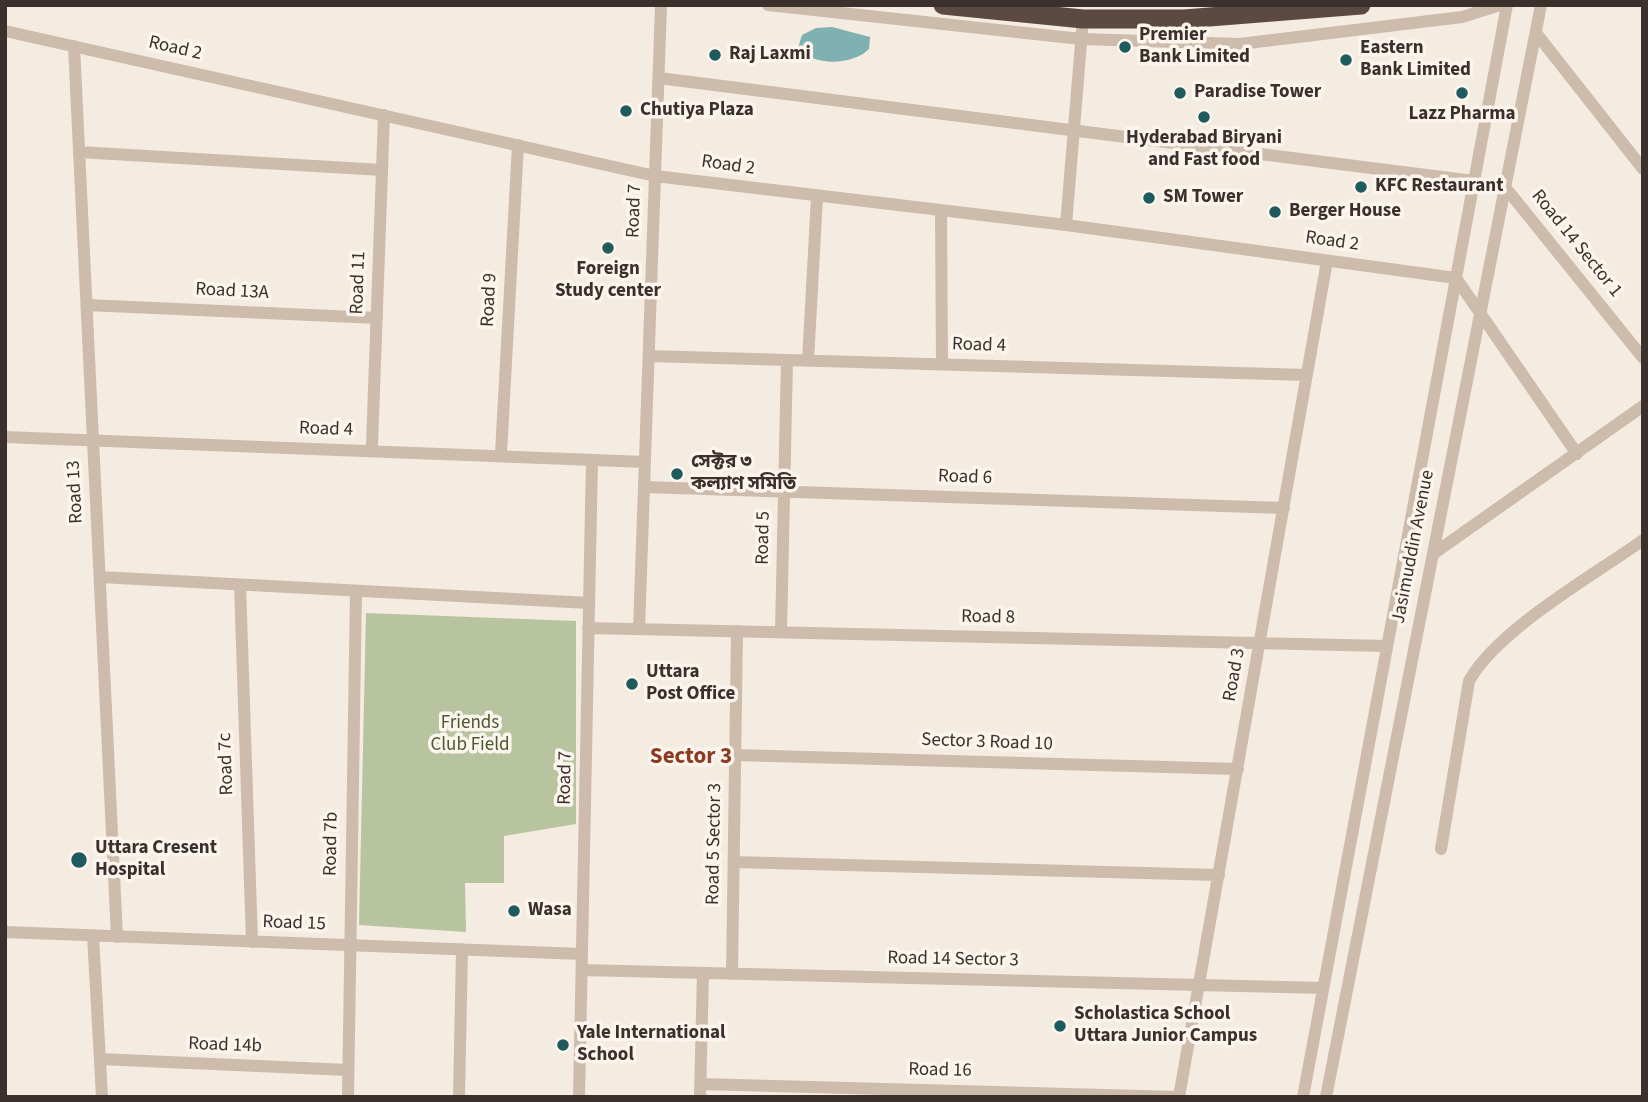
<!DOCTYPE html>
<meta charset="utf-8">
<style>
body{margin:0}
#map{position:relative;width:1648px;height:1102px;overflow:hidden;background:#f4ebe1;font-family:"Source Sans 3",sans-serif}
canvas{display:block}
.frame{position:absolute;inset:0;border:7px solid #3b302b;pointer-events:none}
</style>
<div id="map">
<canvas width="1648" height="1102"></canvas>
<div class="frame"></div>
</div>
<script>
const g = document.querySelector('canvas').getContext('2d');
g.lineJoin = 'round';
function fill(path, color) { g.fillStyle = color; g.fill(path, 'evenodd'); }
function trace(path, color, width, dash) { g.strokeStyle = color; g.lineWidth = width; g.lineCap = dash ? 'butt' : 'round'; g.setLineDash(dash || []); g.stroke(path); }
function write(font, color, halo, rows, align = 'center') {
  g.font = font + ' "Source Sans 3","Noto Sans Bengali",sans-serif'; g.lineWidth = 7; g.setLineDash([]); g.textBaseline = 'middle'; g.strokeStyle = halo; g.fillStyle = color; for (const [text, x, y, turn = 0] of rows) {
    g.save(); g.translate(x, y); g.rotate((+turn || 0) * Math.PI / 180); g.textAlign = isNaN(turn) ? turn : align; if (halo) g.strokeText(text, 0, 0); g.fillText(text, 0, 0); g.restore();
  }
}
const green = new Path2D(`
 M366,613l210,8v203l-72,12v47h-39l1,49 -107,-7z`);
const water = new Path2D(`
 M832,27l38,10 -1,12c-15,16 -56,18 -71,-1l4,-13 14,-7z`);
const minor = new Path2D(`
 M768,5l313,34 159,5 222,-27 38,-12
 M5,31l650,145 411,49 390,53 121,176
 M1536,33l107,136
 M74,46l43,891
 M659,78l815,103
 M79,152l303,18
 M1505,187l138,171
 M941,212l1,152
 M1066,225l17,-206
 M87,305l290,13
 M649,356l658,19
 M808,361l9,-164
 M5,437l640,25
 M370,451l2,-6 12,-330
 M498,456l3,-3 17,-308
 M644,487l640,21
 M1433,554l210,-148
 M100,577l489,26
 M240,585l12,357
 M588,628l799,18
 M639,629l22,-624
 M781,632l6,-272
 M735,755l503,14
 M1441,849l28,-168c29,-52 124,-105 174,-141
 M734,862l485,13
 M5,932l577,22
 M93,936l9,161
 M582,970l741,18
 M732,974l5,-343
 M100,1059l248,11
 M700,1084l479,13 148,-836
 M348,1097l8,-506
 M459,1097l3,-148
 M579,1097l13,-637
 M700,1097l3,-124
 M1303,1097l204,-1092
 M1326,1097l215,-1092`);
const highway = new Path2D(`
 M943,5l140,14h101l177,-14`);
const markers = [
 [1125,47,7,"#1f5a5e"],
 [715,55,7,"#1f5a5e"],
 [1346,60,7,"#1f5a5e"],
 [1180,93,7,"#1f5a5e"],
 [1462,93,7,"#1f5a5e"],
 [626,111,7,"#1f5a5e"],
 [1204,117,7,"#1f5a5e"],
 [1361,187,7,"#1f5a5e"],
 [1149,198,7,"#1f5a5e"],
 [1275,212,7,"#1f5a5e"],
 [608,248,7,"#1f5a5e"],
 [677,474,7,"#1f5a5e"],
 [632,684,7,"#1f5a5e"],
 [79,860,9,"#1f5a5e"],
 [514,911,7,"#1f5a5e"],
 [1060,1026,7,"#1f5a5e"],
 [563,1045,7,"#1f5a5e"]
];
const poiNames = [
 ["Premier",1139,36],
 ["Bank Limited",1139,58],
 ["Eastern",1360,49],
 ["Bank Limited",1360,71],
 ["Raj Laxmi",729,55],
 ["Paradise Tower",1194,93],
 ["Chutiya Plaza",640,111],
 ["Lazz Pharma",1462,115,"center"],
 ["Hyderabad Biryani",1204,139,"center"],
 ["and Fast food",1204,161,"center"],
 ["KFC Restaurant",1375,187],
 ["SM Tower",1163,198],
 ["Berger House",1289,212],
 ["Foreign",608,270,"center"],
 ["Study center",608,292,"center"],
 ["সেক্টর ৩",691,463],
 ["কল্যাণ সমিতি",691,485],
 ["Uttara",646,673],
 ["Post Office",646,695],
 ["Uttara Cresent",95,849],
 ["Hospital",95,871],
 ["Wasa",528,911],
 ["Scholastica School",1074,1015],
 ["Uttara Junior Campus",1074,1037],
 ["Yale International",577,1034],
 ["School",577,1056]
];
const streetNames = [
 ["Road 2",175,49,13],
 ["Road 2",728,166,8],
 ["Road 7",635,211,-88],
 ["Road 2",1332,242,8],
 ["Road 14 Sector 1",1576,244,51],
 ["Road 11",359,283,-88],
 ["Road 13A",232,292,3],
 ["Road 9",490,300,-87],
 ["Road 4",979,346,2],
 ["Road 4",326,430,2],
 ["Road 6",965,478,2],
 ["Road 13",76,492,-93],
 ["Road 5",764,538,-89],
 ["Jasimuddin Avenue",1414,547,-79],
 ["Road 8",988,618,1],
 ["Road 3",1235,675,-80],
 ["Sector 3 Road 10",987,743,2],
 ["Road 7c",227,764,-92],
 ["Road 7",566,778,-89],
 ["Road 7b",332,844,-89],
 ["Road 5 Sector 3",715,844,-89],
 ["Road 15",294,924,2],
 ["Road 14 Sector 3",953,960,1],
 ["Road 14b",225,1046,2],
 ["Road 16",940,1071,1]
];
const parkNames = [
 ["Friends",470,724],
 ["Club Field",470,746]
];
const quarterNames = [
 ["Sector 3",691,758]
];
fill(green, '#b8c4a0');
fill(water, '#7fb0b2');
trace(minor, '#cdbbac', 12);
trace(highway, '#5c4a42', 19);
for (const [x, y, r, color] of markers) { const dot = new Path2D(); dot.arc(x, y, r, 0, 2 * Math.PI); g.fillStyle = color; g.fill(dot); trace(dot, '#fbf5ee', 2.5); }
write('bold 19px', '#3b302b', '#fbf5ee', poiNames, 'left');
write('19px', '#3b302b', '#fbf5ee', streetNames);
write('19px', '#4a5a2e', '#fbf5ee', parkNames);
write('bold 23px', '#8c3b22', '#fbf5ee', quarterNames);
</script>
